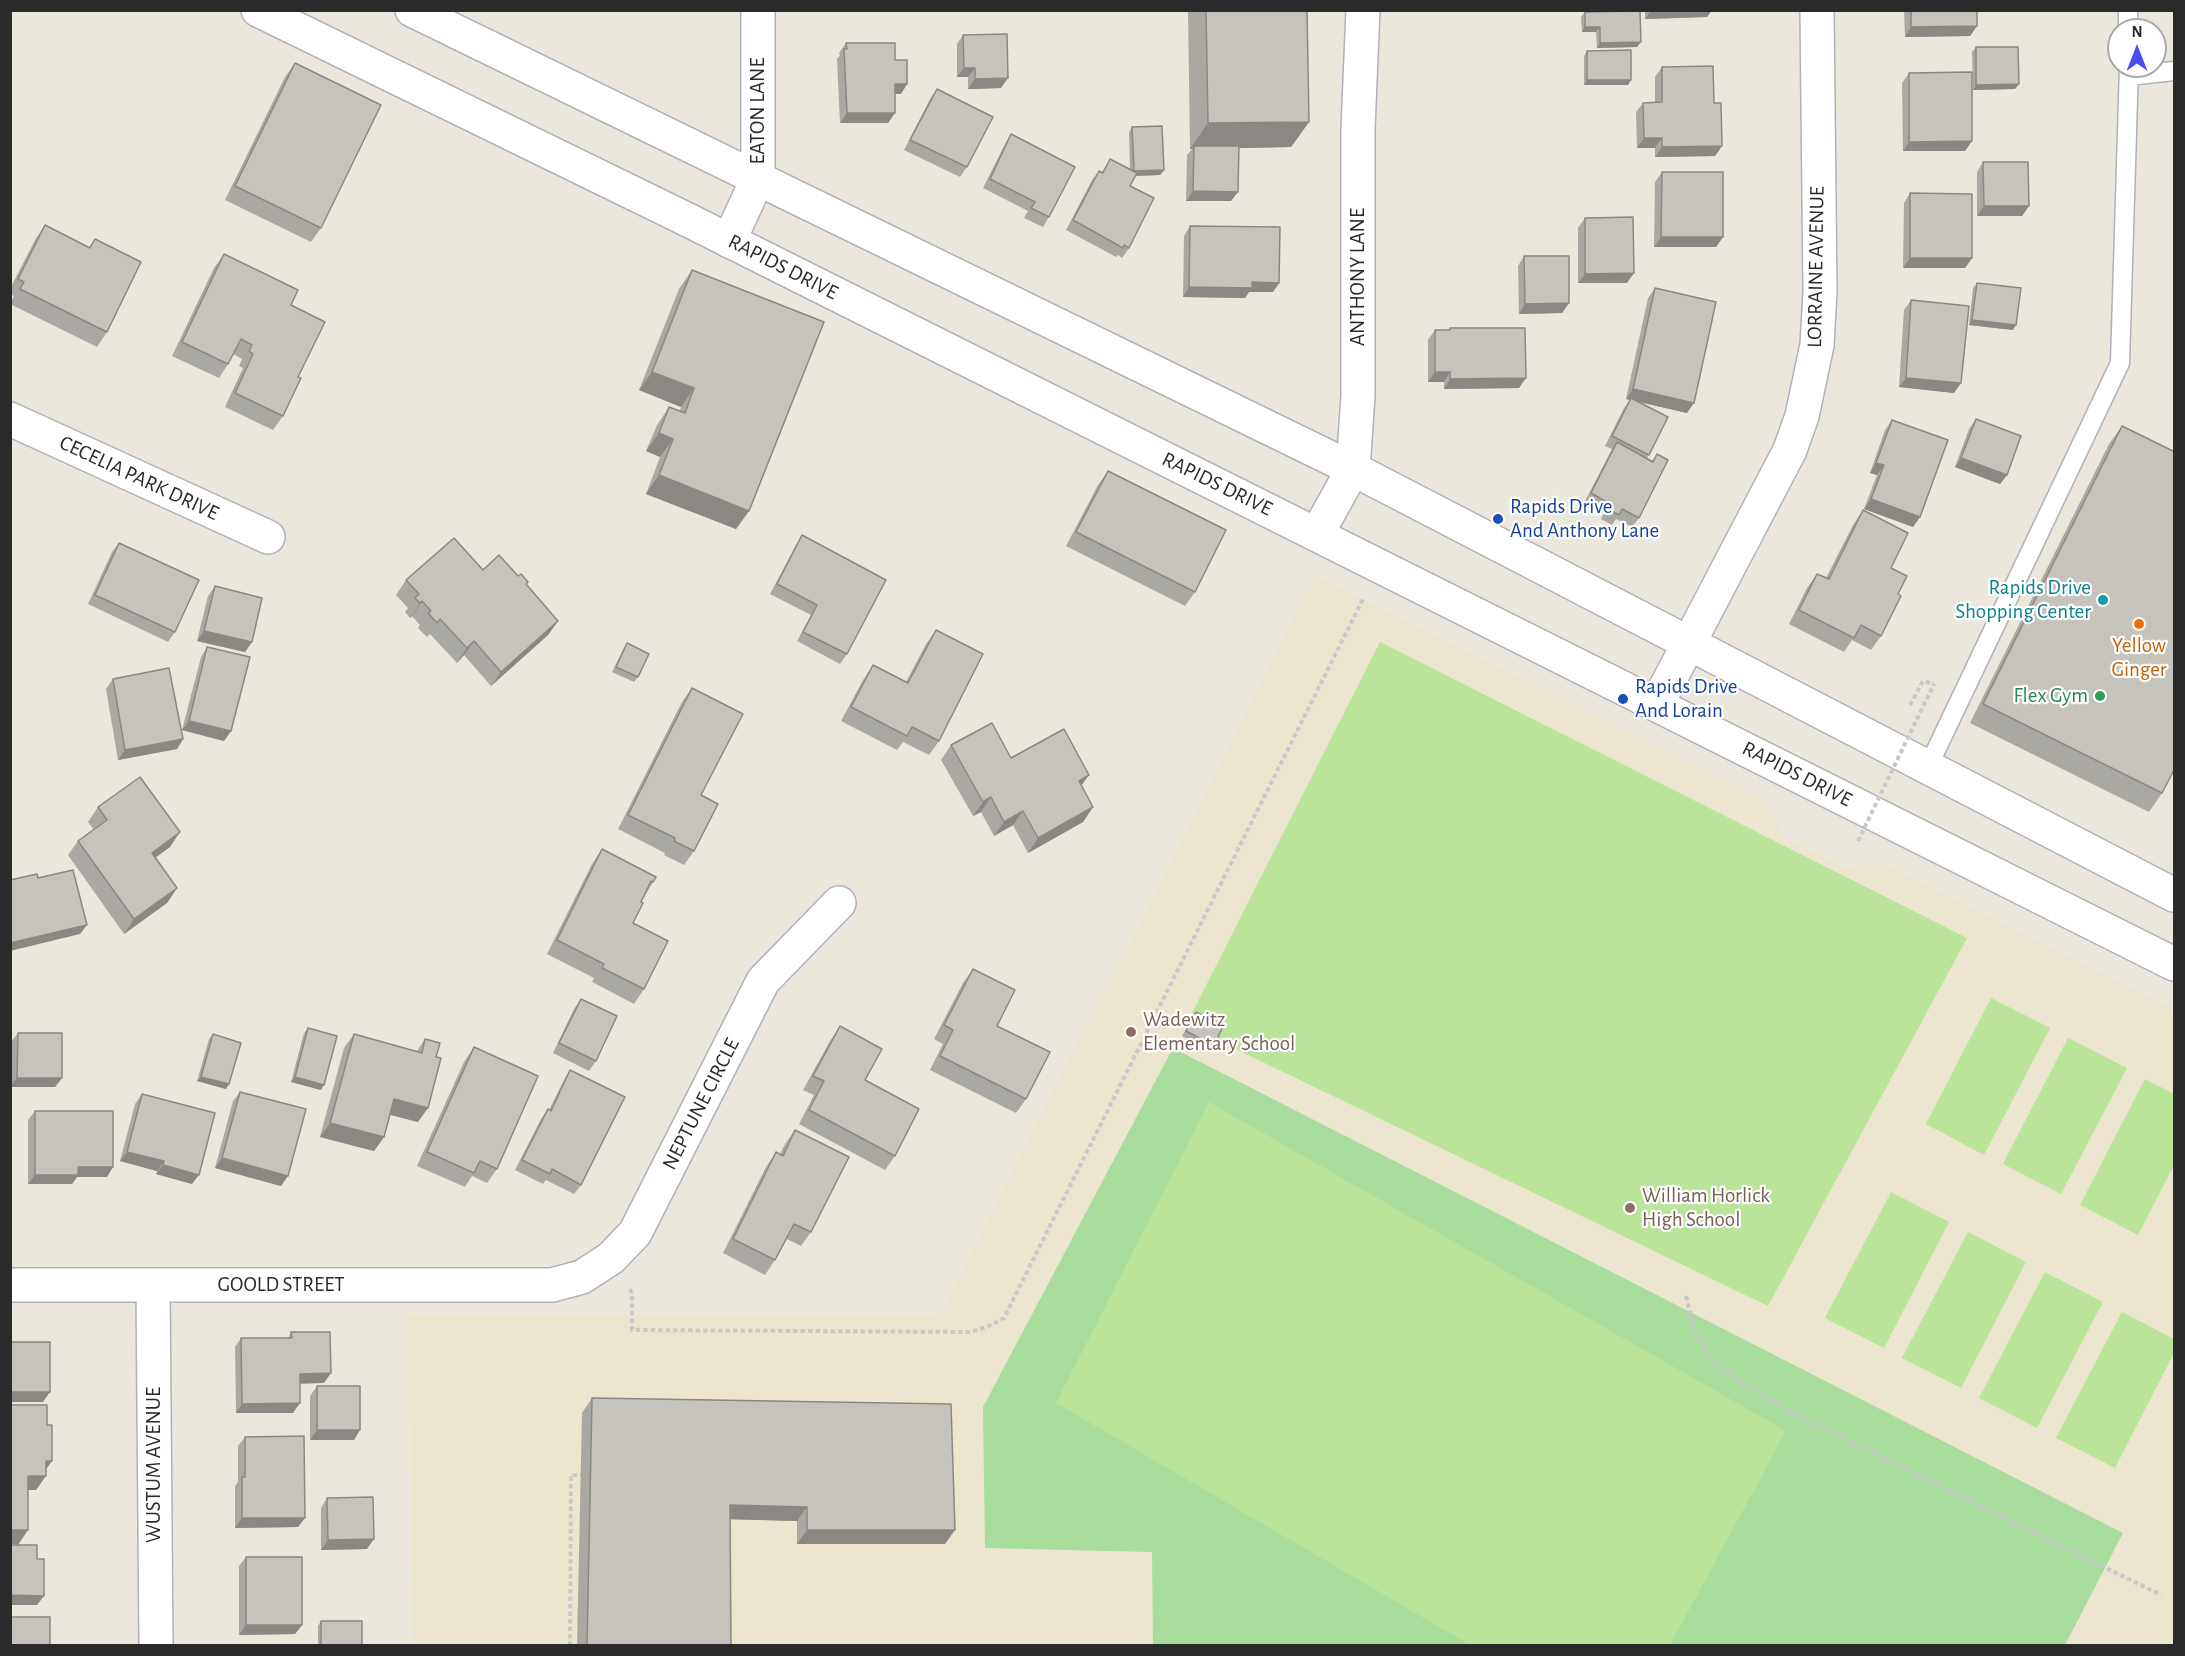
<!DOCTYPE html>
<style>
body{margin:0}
#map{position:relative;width:2185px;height:1656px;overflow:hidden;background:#ebe7dd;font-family:"Alegreya Sans",sans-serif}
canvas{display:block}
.frame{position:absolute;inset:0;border:12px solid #2a2a2a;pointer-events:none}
.north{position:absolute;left:2107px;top:18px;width:60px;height:60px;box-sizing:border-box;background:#fff;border:2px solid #aaa;border-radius:50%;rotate:0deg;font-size:16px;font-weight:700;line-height:24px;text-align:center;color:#2a2a2a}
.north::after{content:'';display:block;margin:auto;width:21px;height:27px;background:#494fec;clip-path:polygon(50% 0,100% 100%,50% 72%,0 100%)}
</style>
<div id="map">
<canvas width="2185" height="1656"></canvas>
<div class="frame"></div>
<div class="north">N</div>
</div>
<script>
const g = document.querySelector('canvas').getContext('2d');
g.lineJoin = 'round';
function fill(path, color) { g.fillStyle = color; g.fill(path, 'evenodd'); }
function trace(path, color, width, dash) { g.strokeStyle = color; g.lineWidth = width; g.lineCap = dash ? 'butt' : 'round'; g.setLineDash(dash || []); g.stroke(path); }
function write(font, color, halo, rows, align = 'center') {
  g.font = font + ' "Alegreya Sans",sans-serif'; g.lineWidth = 4.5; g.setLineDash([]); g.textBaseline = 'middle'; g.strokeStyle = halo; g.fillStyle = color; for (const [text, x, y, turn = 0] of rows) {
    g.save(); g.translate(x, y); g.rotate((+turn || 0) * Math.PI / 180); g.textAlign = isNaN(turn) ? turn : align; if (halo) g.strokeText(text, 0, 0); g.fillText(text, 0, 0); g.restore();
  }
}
const education = new Path2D(`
 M1316,576l445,225 27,38 55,28 45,-1 286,144v635h-1761l-4,-329h530z`);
const green = new Path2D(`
 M1173,1048l950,485 -58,112h-912l-1,-93 -167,-4 -2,-141z`);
const pitch = new Path2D(`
 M1380,642l587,296 -199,368 -582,-281z
 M1991,998l59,30 -66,127 -58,-31z
 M2068,1038l59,30 -66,126 -58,-30z
 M2145,1079l29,15v71l-36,70 -58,-30z
 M1209,1102l577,329 -116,214h-200l-414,-242z
 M1891,1192l58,30 -65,126 -59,-30z
 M1968,1232l58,30 -65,126 -59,-30z
 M2045,1272l58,30 -66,126 -58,-30z
 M2122,1312l52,27v14l-59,115 -59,-30z`);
const path = new Path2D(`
 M1910,705l13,-24 11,3
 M630,1289l2,5v36l338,2 17,-5 17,-9 359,-719
 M1686,1296l9,36 16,28 25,20 62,36 363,179
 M570,1646l1,-171h10`);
const service = new Path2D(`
 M2128,10v20
 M2129,76l45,-5
 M1928,767l192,-404 9,-297`);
const minor = new Path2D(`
 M729,241l29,-63v-168
 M10,419l258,118
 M1317,534l36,-65 5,-73v-268l5,-118
 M1657,704l133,-254 12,-34 15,-71 3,-53 -3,-282
 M10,1285h542l30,-8 29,-19 24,-25 128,-252 76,-78
 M153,1285l3,361`);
const tertiary = new Path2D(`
 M258,10l430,210 1486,744
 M412,10l941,459 821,426`);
const pathBridge = new Path2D(`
 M1858,841l76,-157`);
const wall = new Path2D(`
 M1188,10h119l2,112 -18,25 -52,1 -8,53h-45l1,-46 5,-6h-2z
 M1645,10h67l-5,7 -62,2z
 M1904,10h73v16l-7,10 -65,1z
 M1585,12l52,35 -40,1 -1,-16h-14l-1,-15z
 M963,35l38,53 -33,1v-12h-11v-33z
 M846,43l49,17 12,24 -6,10h-6v19l-7,10h-48l-3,-64 3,-4 -1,-2z
 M1976,47l43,37 -4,5 -42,1 -1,-38z
 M1587,51l41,34h-44v-29z
 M295,63l26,165 -10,14 -86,-42 60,-123z
 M1662,67l52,36 8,43 -7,10 -60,1v-9h-18l-1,-36 7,-9 12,-1v-25z
 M1909,73l63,68 -7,10h-62l-1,-68z
 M937,89l30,78 -7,10 -56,-27 26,-51z
 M1132,127l32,43 -4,5 -25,1 -5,10 -1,62 -7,10 -4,-3 -2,2 -50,-27 26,-50 7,-9 3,1 8,-13 20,10 -1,-37z
 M1011,134l38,83 -6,10 -19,-9 4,-7 -45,-23 22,-44z
 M1983,162l46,44 -7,10h-45v-44z
 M1662,172l61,65 -7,10h-62l1,-65z
 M1910,193l62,65 -7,10h-62l1,-65z
 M1585,218l42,65h-49v-55z
 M45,225l44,22 6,-8 12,93 -10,15 -87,-43 4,-8 -4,-2v-5l25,-49z
 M1190,226l89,57 -6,9h-24l-4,6 -62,-1 1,-61z
 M224,254l67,51 7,72 -15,39 -10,14 -48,-23 18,-39 -4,-2 3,-7 -9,-5 -5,10 -9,14 -47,-22 42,-88z
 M1524,256l45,47 -7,10 -43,1 -1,-48z
 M692,270l57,241 -13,18 -90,-35 14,-37 -14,-6 11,-26 12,-18 11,4 1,-4 -42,-17 40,-101z
 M1977,283l36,47 -44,-5 4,-37z
 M1655,288l32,125 -51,-12 13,54 -2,3 5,3 5,-7 -18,64 -7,9 -16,-8 -4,6 -11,-6 3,-6 -20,-10 28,-54 -7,-3 19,-38 6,-8 -4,-1 22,-101z
 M1911,300l43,93 -55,-6 5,-77z
 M1450,328l69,60 -75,1v-7h-16v-42l7,-10h14z
 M1976,419l31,56 -7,9 -45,-17 14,-38z
 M1892,420l28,97 -7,10 -49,-18 13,-34 -7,-2 15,-43z
 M2122,426l40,367 -13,19 -179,-89 139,-279z
 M1108,471l87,121 -10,14 -119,-60 32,-61z
 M1863,510l28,58 7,26 -17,42 -10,14 -19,-10 -8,12 -55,-28 18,-36 10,-14 9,4 27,-53z
 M802,535l45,119 -7,10 -43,-23 14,-26 -41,-21 26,-49z
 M119,543l56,89 -7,10 -80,-38 24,-52z
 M483,570l35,6 10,6 -2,3 32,36 -10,14 -57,51 -27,-31 -7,8 -27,-29 -3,3 -9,-9 2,-3 -8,-9 -2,2 -5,-6 3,-4 -12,-13 10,-15z
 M215,586l37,56 -7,10 -48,-11 11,-45z
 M936,630l3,111 -10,14 -26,-13 -6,8 -56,-29 22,-41 10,-15 33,17 20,-38z
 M627,643l11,34 -4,5 -22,-10 12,-24z
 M207,647l24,84 -7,10 -42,-11 19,-73z
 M113,679l70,60 -6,10 -59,11 -12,-71z
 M692,688l9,107 -7,56 -10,14 -20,-10 1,-2 -47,-24 64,-127z
 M951,745l60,13 71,28 11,21 -10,15 -55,31 -15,-28 -19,11 -13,-24 -8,4 -32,-56z
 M98,807l72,40 -15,11 22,30 -10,15 -43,31 -56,-79 10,-14 16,-11 -6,-8z
 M602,849l51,33 -12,20 -8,21 11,66 -10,15 -42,-22 2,-4 -47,-24 45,-90z
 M973,969l53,130 -10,14 -86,-43 13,-26 -9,-5 29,-56z
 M581,999l15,62 -7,10 -36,-18 21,-44z
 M1196,1012l18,34 -4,4 -28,-14z
 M840,1026l25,54 30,76 -10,14 -86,-46 15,-29 -11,-5 27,-49z
 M308,1028l13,62 -30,-8 13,-49z
 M18,1033l44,45 -7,9h-45v-53l1,8z
 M213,1034l16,50 -3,5 -29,-8 12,-42z
 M354,1034l63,17 8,-12 -7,83 -28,-7 -6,22 -10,14 -54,-14 24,-89z
 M474,1047l23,122 -10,14 -15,-7 -7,11 -48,-21 47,-104z
 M570,1070l11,115 -7,9 -28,-14 -3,4 -28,-14 26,-51 7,-10 1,1 15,-30z
 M240,1092l41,94 -66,-18 18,-67z
 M142,1094l50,90 -36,-10 1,-3 -37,-10 15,-57z
 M35,1111l72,66h-30l-5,7h-44v-64z
 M795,1130l16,102 -10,14 -14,-7 -12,21 -10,15 -42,-22 43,-86 10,-15 4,2 5,-10z
 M291,1332l33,51h-24l-7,30h-57l-1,-66 6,-9h47z
 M317,1386l37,54h-44v-44z
 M592,1398l353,146h-148v-23l-67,-2 1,127h-154l5,-233z
 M245,1437l53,90 -63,1v-42l3,-4v-36z
 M327,1498l40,51 -46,1v-42z
 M246,1557l56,68 -7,9 -56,1v-69z
 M321,1621l41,25h-44v-20z`);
const shadedWall = new Path2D(`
 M1651,10h61l-5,7 -62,2z
 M1977,26l-7,10 -65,1 6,-10z
 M1585,27h15l-4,5h-14z
 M1641,42l-4,5 -40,1 3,-5z
 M964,68h11l-7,9h-11z
 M1008,78l-7,10 -33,1 7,-10z
 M1587,80h44l-3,5h-44z
 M895,84h12l-6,10h-13z
 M2019,84l-4,5 -42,1 3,-5z
 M847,113h48l-7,10h-48z
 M1309,122l-18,25 -97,2v-3l-2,3h-2l18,-26z
 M1644,138h18l-7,10h-18z
 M1972,141l-7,10h-62l6,-9z
 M1722,146l-7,10 -60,1 7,-10z
 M1164,170l-4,5 -29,1 3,-5z
 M1193,191l45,1 -7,9h-45z
 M1984,206h45l-7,10h-45z
 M1661,237h62l-7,10h-62z
 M1910,258h62l-7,10h-62z
 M1634,273l-7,10h-49l7,-9z
 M1252,282l27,1 -6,9h-24l-4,6 -62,-1 6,-10z
 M1569,303l-7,10 -43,1 6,-10z
 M1972,320l44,5 -3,5 -44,-5z
 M652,372l42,16 -13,19 -42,-17z
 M1435,372h15l-6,10h-16z
 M1526,378l-7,10 -75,1 6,-10z
 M1906,378l55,5 -7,10 -55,-6z
 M1633,389l61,14 -7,10 -61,-14z
 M659,433l14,6 -13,18 -14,-6z
 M1961,458l46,17 -7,9 -45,-17z
 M1876,463l8,2 -7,10 -7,-2z
 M659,475l90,36 -13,18 -90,-35z
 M1871,499l49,18 -7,10 -49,-18z
 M422,601l-10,15 -2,2 10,-15z
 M558,621l-10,14 -57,51 10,-14z
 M204,631l48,11 -7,10 -48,-11z
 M474,641l-10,14 -7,8 10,-15z
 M189,721l42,10 -7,10 -42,-11z
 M183,739l-6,10 -59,11 7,-10z
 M1089,775l-10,14v-8z
 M991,797l-10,15 -8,4 10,-14z
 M1093,807l-10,15 -55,31 10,-15z
 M1023,811l-10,14 -19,11 10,-14z
 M180,832l-10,15 -28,20 10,-14z
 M177,888l-10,15 -43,31 10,-15z
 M87,925l-7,9 -70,17v-8z
 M201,1077l28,7 -3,5 -29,-8z
 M295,1077l29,8 -3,5 -30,-8z
 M17,1078h45l-7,9h-45z
 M394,1099l34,9 -10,14 -34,-9z
 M330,1123l54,14 -10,14 -54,-14z
 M127,1152l37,9 -7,10 -37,-10z
 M222,1158l66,18 -7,10 -66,-18z
 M163,1165l36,10 -7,9 -36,-10z
 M78,1167h35l-6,10h-30l-5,7h-44l7,-9z
 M331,1373l-7,10 -31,1 7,-10z
 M10,1392h40l-7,10h-33z
 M300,1403l-7,10h-57l6,-9z
 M317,1430h43l-6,10h-44z
 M46,1461h6l-10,14z
 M28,1476h18l-10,14h-18z
 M730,1505l77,2 -10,14 -77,-2z
 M242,1518h63l-7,9 -63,1z
 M10,1530h18l-10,15 -8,-1z
 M807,1530h148l-10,14h-148z
 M374,1539l-7,10 -46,1 7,-10z
 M10,1595l34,1 -7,9h-27z
 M246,1625h56l-7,9 -56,1z`);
const building = new Path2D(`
 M1206,10h101l2,112 -101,1z
 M1911,10h66v16l-66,1z
 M1640,11l1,31 -41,1v-16h-15v-15z
 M1007,34l1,44 -33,1v-11h-11l-1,-33z
 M846,43h49v17h12v24h-12v29h-48l-3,-64h3z
 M1976,47h42l1,37 -43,1z
 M1631,50v30h-44v-29z
 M295,63l86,42 -60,123 -86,-42z
 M1713,66l1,37h7l1,43 -60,1v-9h-18l-1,-35 19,-1v-35z
 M1972,72v69l-63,1v-69z
 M937,89l56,28 -26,50 -57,-27z
 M1162,126l2,44 -30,1 -2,-44z
 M1011,134l64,33 -26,50 -18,-9 4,-6 -45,-23z
 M1194,146h45l-1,46 -45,-1z
 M1110,159l27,14 -7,13 24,12 -25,50 -5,-3 -1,3 -50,-28 26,-49 4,2z
 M1983,162h45l1,44h-45z
 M1662,172h61v65h-62z
 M1910,193l62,1v64h-62z
 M1633,217l1,56 -49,1v-56z
 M45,225l45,23 5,-9 46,23 -34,70 -87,-43 4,-7 -6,-3z
 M1190,226l90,1 -1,56 -27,-1v6l-63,-1z
 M224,254l74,36 -7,15 34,17 -27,55 3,1 -18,38 -48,-23 18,-39 -4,-3 3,-6 -11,-6 -13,25 -46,-22z
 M1524,256h45v47l-44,1z
 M692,270l132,52 -75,189 -90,-36 14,-36 -14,-6 10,-26 16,6 9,-25 -42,-16z
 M1977,283l44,5 -5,37 -44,-5z
 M1655,288l61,14 -22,101 -61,-14z
 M1911,300l58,6 -8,77 -55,-5z
 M1450,328h75l1,50 -76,1v-7h-15v-42h15z
 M1631,398l37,19 -19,38 -37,-19z
 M1976,419l45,17 -14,39 -46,-17z
 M1892,420l56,20 -28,77 -49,-18 13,-34 -8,-2z
 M2122,426l53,26v316l-13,25 -179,-89z
 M1617,442l36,20 4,-8 11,6 -29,58 -17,-9 -3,6 -11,-6 2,-5 -19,-11z
 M1108,471l118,59 -31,62 -119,-60z
 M1863,510l45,23 -17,35 16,8 -9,18 3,2 -20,40 -20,-11 -7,13 -55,-28 18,-36 12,5z
 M802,535l84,45 -39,74 -44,-22 14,-27 -40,-21z
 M454,538l29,32 16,-15 19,21 3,-2 7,8 -2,2 32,37 -57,51 -27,-31 -7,7 -27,-29 -3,4 -9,-10 3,-2 -9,-10 -2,2 -5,-5 4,-4 -13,-14z
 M119,543l80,37 -24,52 -80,-37z
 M215,586l47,12 -10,44 -48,-11z
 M936,630l47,24 -44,87 -27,-14 -5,9 -56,-29 22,-42 35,18z
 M627,643l22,11 -11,23 -22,-10z
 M207,647l43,10 -19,74 -42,-10z
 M169,668l14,71 -58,11 -12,-71z
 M692,688l51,26 -42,81 17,9 -24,47 -20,-10 1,-3 -47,-23z
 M992,723l19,35 53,-29 25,46 -10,6 14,26 -55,31 -15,-27 -19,11 -13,-25 -8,5 -32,-57z
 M140,777l40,55 -28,21 25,35 -43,31 -56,-78 29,-21 -9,-13z
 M602,849l54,28 -3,5 -2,-1 -10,21 2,1 -10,20 35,18 -24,48 -42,-21 2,-4 -47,-24z
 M73,870l14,55 -77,18v-63l27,-6 1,4z
 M973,969l42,21 -18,36 53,26 -24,47 -86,-43 13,-26 -9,-5z
 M581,999l36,17 -21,45 -37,-18z
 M1196,1012l27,14 -9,20 -28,-15z
 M840,1026l42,23 -17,31 54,29 -24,47 -86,-46 15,-29 -11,-5z
 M308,1028l29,8 -13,49 -29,-8z
 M18,1033h44v45h-45z
 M10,1034h1v43h-1z
 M213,1034l28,9 -12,41 -28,-7z
 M354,1034l68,19 3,-14 15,4 -4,14 5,1 -13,50 -34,-9 -10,38 -54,-14z
 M474,1047l64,29 -41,93 -17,-8 -6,12 -47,-21z
 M570,1070l55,27 -44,88 -29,-16 -2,5 -28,-14 26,-51 3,2z
 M240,1092l66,17 -18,67 -66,-18z
 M142,1094l73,19 -16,62 -36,-10 1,-4 -37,-9z
 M35,1111h78v56h-35v8h-43z
 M795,1130l54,27 -38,75 -17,-8 -19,36 -42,-21 43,-87 7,4z
 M291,1332h39l1,41 -31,1v29l-58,1 -1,-66h51z
 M10,1342h40v50h-40z
 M317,1386h43v44h-43z
 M592,1398l359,6 4,126h-148v-23l-77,-2 1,141h-144z
 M10,1405h37v20h5v36h-6v15h-18v54h-18z
 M304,1436l1,82h-63v-41h3v-40z
 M373,1497l1,42 -46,1 -1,-42z
 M10,1545h27v14h7v37l-34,-1z
 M246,1557h56v68h-56z
 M10,1617h40v29h-40z
 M321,1621h41v25h-41z`);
const markers = [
 [1498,519,6,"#1a4fb4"],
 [2103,600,6,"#0f9aa8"],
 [2139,624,6,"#e8710a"],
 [2100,696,6,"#2e9e5b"],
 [1623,699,6,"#1a4fb4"],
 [1131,1032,6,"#8d6e63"],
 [1630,1208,6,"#8d6e63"]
];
const streetNames = [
 ["EATON LANE",758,111,-90],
 ["RAPIDS DRIVE",783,267,27],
 ["LORRAINE AVENUE",1816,267,-89],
 ["ANTHONY LANE",1358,277,-90],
 ["CECELIA PARK DRIVE",139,478,25],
 ["RAPIDS DRIVE",1217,484,26],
 ["RAPIDS DRIVE",1797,774,27],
 ["NEPTUNE CIRCLE",701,1104,-63],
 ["GOOLD STREET",281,1285],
 ["WUSTUM AVENUE",154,1465,-90]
];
const transitNames = [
 ["Rapids Drive",1510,507],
 ["And Anthony Lane",1510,531],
 ["Rapids Drive",1635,687],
 ["And Lorain",1635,711]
];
const cultureNames = [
 ["Rapids Drive",2091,588],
 ["Shopping Center",2091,612]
];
const foodNames = [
 ["Yellow",2139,646],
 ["Ginger",2139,670]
];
const leisureNames = [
 ["Flex Gym",2088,696]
];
const educationNames = [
 ["Wadewitz",1143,1020],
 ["Elementary School",1143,1044],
 ["William Horlick",1642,1196],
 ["High School",1642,1220]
];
fill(education, '#ebe6cd');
fill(green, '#a9dd9d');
fill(pitch, '#b9e49a');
trace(service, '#b0b1bc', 21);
trace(minor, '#b0b1bc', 36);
trace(tertiary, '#b0b1bc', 36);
trace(path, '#c8c8c8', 4, [4.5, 3]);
trace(service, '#fff', 18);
trace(minor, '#fff', 33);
trace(tertiary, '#fff', 33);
trace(pathBridge, '#c8c8c8', 4, [4.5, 3]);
fill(wall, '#aaa8a2');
fill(shadedWall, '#8b8884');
fill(building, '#c6c3bc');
trace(building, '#8b8884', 1.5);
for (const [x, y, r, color] of markers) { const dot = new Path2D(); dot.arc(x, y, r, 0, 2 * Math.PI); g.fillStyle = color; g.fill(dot); trace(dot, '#fff', 2); }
write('21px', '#2a2a2a', '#fff', streetNames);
write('21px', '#164399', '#fff', transitNames, 'left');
write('21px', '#0d838f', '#fff', cultureNames, 'right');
write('21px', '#c56008', '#fff', foodNames);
write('21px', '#27864d', '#fff', leisureNames, 'right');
write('21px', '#785e54', '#fff', educationNames, 'left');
</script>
